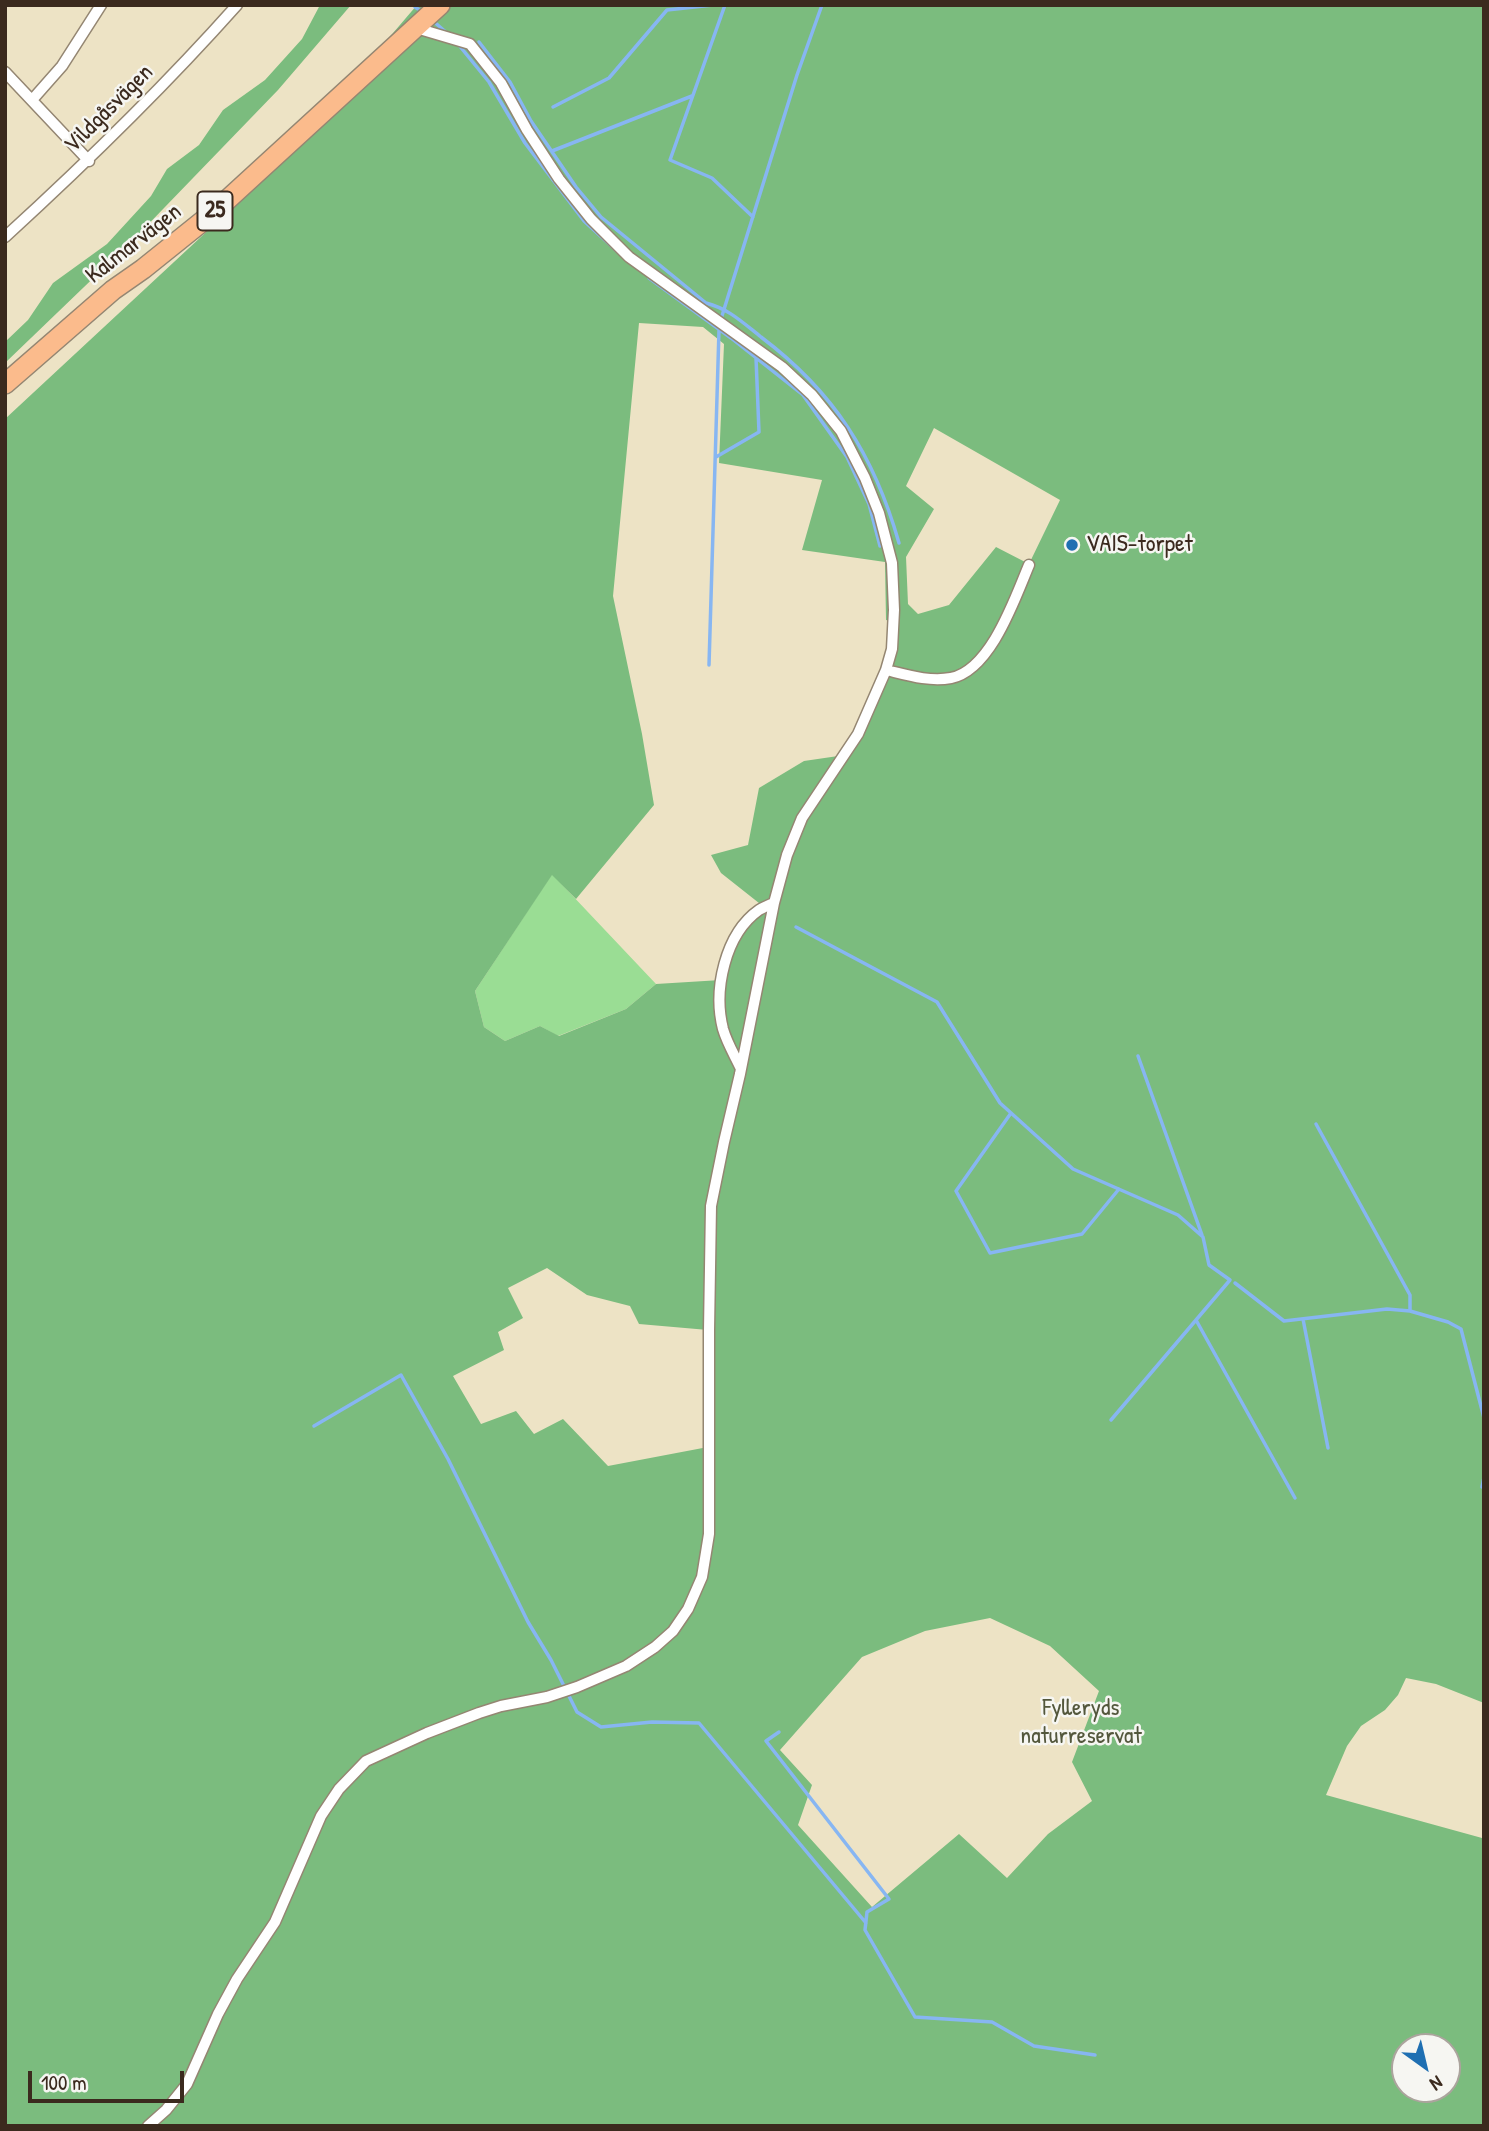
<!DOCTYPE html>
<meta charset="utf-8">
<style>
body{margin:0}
#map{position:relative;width:1489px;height:2131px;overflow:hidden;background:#ede3c5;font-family:"Patrick Hand",sans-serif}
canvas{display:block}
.frame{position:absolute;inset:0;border:7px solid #3b2a1e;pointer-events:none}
.north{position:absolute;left:1391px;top:2033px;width:70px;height:70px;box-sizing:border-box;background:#f6f6f2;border:2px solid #aba49d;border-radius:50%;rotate:146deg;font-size:19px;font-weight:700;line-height:28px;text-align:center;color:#3b2a1e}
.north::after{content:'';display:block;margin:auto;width:24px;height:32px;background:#1f6fb2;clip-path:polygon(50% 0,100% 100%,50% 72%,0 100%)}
.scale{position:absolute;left:28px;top:2071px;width:156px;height:32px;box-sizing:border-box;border:4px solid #3b2a1e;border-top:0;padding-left:9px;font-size:21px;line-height:24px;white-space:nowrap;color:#3b2a1e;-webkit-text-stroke:5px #f6f6f2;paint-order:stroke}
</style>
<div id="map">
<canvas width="1489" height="2131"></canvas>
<div class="frame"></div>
<div class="north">N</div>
<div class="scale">100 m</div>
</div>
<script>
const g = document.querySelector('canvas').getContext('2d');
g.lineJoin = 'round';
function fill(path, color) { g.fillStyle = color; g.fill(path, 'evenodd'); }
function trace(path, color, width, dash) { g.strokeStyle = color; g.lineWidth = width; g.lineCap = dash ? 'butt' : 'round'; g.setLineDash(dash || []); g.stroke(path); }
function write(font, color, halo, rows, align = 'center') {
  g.font = font + ' "Patrick Hand",sans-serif'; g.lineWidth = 5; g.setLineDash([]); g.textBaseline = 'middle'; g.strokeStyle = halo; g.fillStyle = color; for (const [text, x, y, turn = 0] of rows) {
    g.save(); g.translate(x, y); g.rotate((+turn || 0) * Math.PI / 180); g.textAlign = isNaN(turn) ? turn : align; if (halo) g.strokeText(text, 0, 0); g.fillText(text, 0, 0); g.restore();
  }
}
const green = new Path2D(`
 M552,874l104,110 -30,25 -68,27 -18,-10 -35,15 -21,-14 -9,-36z`);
const forest = new Path2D(`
 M320,5h31l-73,85 -142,147 -131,126v-21l23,-22 25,-37 54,-39 44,-48 16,-27 32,-24 24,-35 42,-30 37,-41z
 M417,5h1067v2121h-1479v-1707l282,-262zM639,323l64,4 21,17 -5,119 103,17 -20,70 83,12 1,58 7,2 -7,48 -41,85 -41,6 -45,27 -11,57 -37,10 10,18 43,34 -24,23 -19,50 -65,4 -30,25 -67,27 -19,-10 -35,15 -21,-14 -9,-36 77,-116 24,24 78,-94 -12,-71 -29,-138zM934,428l126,72 -31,64 -33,-17 -47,58 -31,9 -10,-10 -2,-47 28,-48 -28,-23zM547,1268l40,27 43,11 9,18 69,6v117l-100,19 -45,-47 -29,15 -18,-23 -35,13 -28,-48 51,-26 -6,-18 25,-14 -15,-30zM990,1618l60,28 49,45 -27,71 20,39 -44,33 -41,44 -48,-44 -87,73 -74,-82 14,-40 -32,-35 82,-93 63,-26zM1406,1678l30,6 48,19 -2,135 -156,-43 21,-49 14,-20 24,-16 13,-15zM1405,2047h42v42h-42z`);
const stream = new Path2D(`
 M725,5l-55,155 42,18 41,39
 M415,7l9,6
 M432,20l16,14
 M479,42l31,40 21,39 45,66 25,30 105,86c23,6 36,19 55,34 73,55 113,118 138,206
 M458,44l31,38 36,61 59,78 35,32
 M553,107l56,-29 58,-68 46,-5
 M552,151l140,-55
 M649,278l82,60 72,57 44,62 22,47 11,42
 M721,319l76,-244 25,-70
 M716,457l43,-25 -3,-74
 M709,665l10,-335
 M796,927l141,75 63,101 73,66 105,46 25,22 6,28 21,15 -119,140
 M1138,1056l64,179
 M1011,1113l-55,78 34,62 92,-19 37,-45
 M1316,1124l94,171v16
 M1235,1283l49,38 103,-12 23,2 38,11 13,7 23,89
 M1303,1319l25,129
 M1196,1320l99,178
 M314,1426l87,-51 47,84 80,163 23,38 26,52 24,15 51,-5 47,1 167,200
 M1482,1487l2,-10
 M779,1732l-13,9 123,158 -22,13 -2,18 50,87 77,5 42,24 61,9`);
const minor = new Path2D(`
 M5,72l84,89
 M32,100l30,-34 39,-61
 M5,237c81,-74 159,-150 232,-232
 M886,670c21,5 43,12 65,8 40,-8 64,-80 78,-113
 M741,1069c-6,-13 -14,-26 -18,-40 -10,-39 2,-95 36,-119 5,-3 10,-5 15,-7
 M148,2126l18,-16 21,-26 31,-70 19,-35 38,-57 46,-106 18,-27 27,-28 61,-28 52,-20 22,-7 46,-9 30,-10 49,-21 29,-19 18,-16 15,-22 14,-32 7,-43v-204l2,-124 13,-64 16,-68 34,-171 13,-48 15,-37 56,-84 28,-64 6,-21 2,-39 -2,-47 -13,-50 -14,-35 -24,-47 -29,-36 -30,-28 -153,-110 -38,-38 -32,-40 -32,-49 -26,-47 -31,-39 -54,-16`);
const trunk = new Path2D(`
 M5,384l108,-94 30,-21 71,-57 226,-207`);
const markers = [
 [1072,545,7,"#1f6fb2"]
];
const shields = [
 [215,211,35]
];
const shieldNames = [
 ["25",215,211]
];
const streetNames = [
 ["Vildgåsvägen",109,109,-45],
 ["Kalmarvägen",134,244,-38]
];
const poiNames = [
 ["VAIS-torpet",1086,545]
];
const parkNames = [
 ["Fylleryds",1081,1709],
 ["naturreservat",1081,1737]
];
fill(green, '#9add94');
fill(forest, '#7bbc7e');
trace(stream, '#87b6f2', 3.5);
trace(minor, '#948672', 13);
trace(trunk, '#948672', 22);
trace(minor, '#fff', 10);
trace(trunk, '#fbbb8c', 19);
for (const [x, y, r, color] of markers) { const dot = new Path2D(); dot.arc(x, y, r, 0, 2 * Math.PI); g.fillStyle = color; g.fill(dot); trace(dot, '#f6f6f2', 2.5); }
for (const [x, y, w] of shields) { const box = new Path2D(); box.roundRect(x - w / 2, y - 19.5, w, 39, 5); g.fillStyle = '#f6f6f2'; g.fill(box); trace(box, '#3b2a1e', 2); }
write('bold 23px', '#3b2a1e', null, shieldNames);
write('24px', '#3b2a1e', '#f6f6f2', streetNames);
write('24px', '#3b2a1e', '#f6f6f2', poiNames, 'left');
write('24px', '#53573c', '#f6f6f2', parkNames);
</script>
